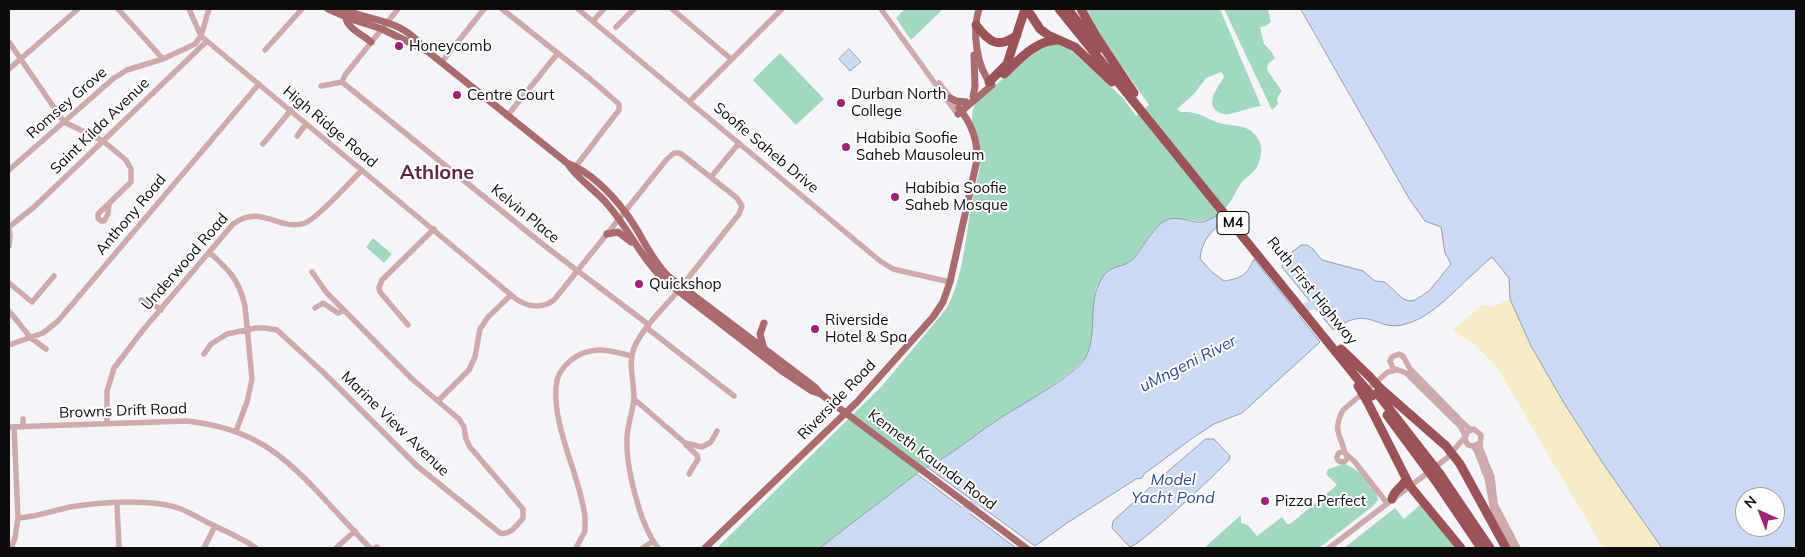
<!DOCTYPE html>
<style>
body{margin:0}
#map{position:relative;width:1805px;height:557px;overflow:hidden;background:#f5f5f9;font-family:Mulish,sans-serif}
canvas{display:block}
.frame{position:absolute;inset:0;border:10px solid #0c0c0d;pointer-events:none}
.north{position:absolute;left:1735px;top:487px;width:50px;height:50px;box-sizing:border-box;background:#fff;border:1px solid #9e9e9e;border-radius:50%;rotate:316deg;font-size:14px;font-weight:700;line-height:20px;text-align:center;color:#0c0c0d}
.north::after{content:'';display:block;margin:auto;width:18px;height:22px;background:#a02175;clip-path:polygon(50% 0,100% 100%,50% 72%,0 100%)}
</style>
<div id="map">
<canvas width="1805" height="557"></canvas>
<div class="frame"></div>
<div class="north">N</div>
</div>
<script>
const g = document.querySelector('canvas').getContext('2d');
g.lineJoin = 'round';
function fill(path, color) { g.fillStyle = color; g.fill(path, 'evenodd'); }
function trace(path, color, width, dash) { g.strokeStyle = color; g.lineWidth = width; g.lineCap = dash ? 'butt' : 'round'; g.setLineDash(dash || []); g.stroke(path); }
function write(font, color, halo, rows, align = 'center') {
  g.font = font + ' Mulish,sans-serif'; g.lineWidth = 4; g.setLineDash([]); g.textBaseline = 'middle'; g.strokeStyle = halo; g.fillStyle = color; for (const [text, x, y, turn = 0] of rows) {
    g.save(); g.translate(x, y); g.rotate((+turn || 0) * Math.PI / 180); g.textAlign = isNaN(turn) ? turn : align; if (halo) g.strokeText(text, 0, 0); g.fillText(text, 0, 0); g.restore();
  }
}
const green = new Path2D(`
 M905,9h38l-32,31 -15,-22z
 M1087,9h133l41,97c-10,1 -18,5 -28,7 -4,2 -11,2 -15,-1 -14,-9 1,-26 6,-35l-1,-3 -2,-2 -15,6 -12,16 -17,15 4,3c21,-1 24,8 43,12 7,2 16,1 22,4 16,7 19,24 11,39 -4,7 -11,10 -16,16 -7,11 -11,23 -22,31 -20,17 -41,-5 -60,12 -11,9 -17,23 -26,33 -10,11 -25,19 -37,28l-3,20 1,19 -4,23 -6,11 -13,12 -34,24 -40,24 -54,39 -26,15 -97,74h-103l165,-162 64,-77c18,-32 19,-71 26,-107 2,-13 8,-28 8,-41 0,-20 -15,-39 -4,-59l65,-56 18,-2 10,4 54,50 13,18 13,-11 -48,-69z
 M1224,9h44l3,13 -5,4 -6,1 4,17 7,7 4,7 -7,6 -1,6 15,21 -5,7 1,6 -6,6z
 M780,53l44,46 -28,26 -43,-45z
 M373,238l19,16 -8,9 -18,-16z
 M1344,464c13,3 33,23 34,36l-5,6 -54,42h-115l37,-33v8l7,2 9,11 25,-19 5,7h3l47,-39 -11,-11 2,-5z
 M1421,504l36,44h-113l51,-40 9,11z`);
const sand = new Path2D(`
 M1510,299l21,47 33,57 38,59 60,86h-59l-105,-179 -25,-26 -21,-12 30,-26 10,2z`);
const water = new Path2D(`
 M1301,9h495v539h-134l-60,-86 -38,-59 -33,-57 -21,-47 -1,-21 -17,-21c-7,5 -13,12 -20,18 -20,18 -42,44 -70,50 -15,3 -21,-3 -34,-6 -12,-3 -26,4 -35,11l-51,-63 1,-4 9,-7v-4l9,-7h6l6,4 9,11 41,11 12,10 10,1 17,16 7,3 6,-1 14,-9 22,-27 -6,-11 -4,-26 -16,-6 -15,-21zM1745,497h30v30h-30z
 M849,49l12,13 -11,9 -11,-12z
 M1219,214l4,8c-13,9 -22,21 -23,37l13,14 11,8c18,-3 22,-5 30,-22l66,83 -78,71 -28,11 -20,13 -50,37 -2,4 -6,1 -69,44 -32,23 -108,-79c25,-12 46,-31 69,-46 20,-14 80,-45 90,-64 13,-27 -1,-58 19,-83 7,-9 20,-6 29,-16 9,-10 21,-35 35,-39 11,-3 22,4 33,3 7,-1 12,-5 17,-8z
 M1206,439h8l16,17 -1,4c-12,13 -87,84 -99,87l-2,-2 -16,-17 1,-7 46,-42z
 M917,474l99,74h-196z`);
const river = new Path2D(`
 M1286,317l23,-11 13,-4
 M956,517l30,-22`);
const minor = new Path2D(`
 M118,9l45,50
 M189,9l12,27 315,263c12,8 26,10 38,1l113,-141 7,-6h6l57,45 5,8 -3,8 -58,73
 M502,9l87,69 30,26v6l-46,60
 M578,9l302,252 13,8 57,13
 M672,9l59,50
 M881,9l74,102
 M593,21l11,-12
 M616,27l18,-18
 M9,42l55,80 39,19 23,19 5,9v13l-33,32v4l3,3h3l4,-7 1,-10
 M265,50l37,-41
 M441,63l43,-54
 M9,69l69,-60
 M342,82l203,164 104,79
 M342,82l3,-7 53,-66
 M939,83l20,25
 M321,86l21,-4
 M690,101l92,-92
 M507,116l51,-63
 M297,136l9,-12
 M263,144l28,-34
 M9,170l105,-92 13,-8 36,-11 32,-15 6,-8 8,-27
 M711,177l28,-34
 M9,227l25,-20 42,-40 131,-126
 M9,227l1,9 -1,10
 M209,252c19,17 30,27 36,54l7,73 -5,23 -11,29
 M9,283l23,19 22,-26
 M141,300l11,3 9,7
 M315,308l8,-5 15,10 6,-3
 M9,311l22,27 15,11
 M408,325l-28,-33 -1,-4 3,-8 52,-51
 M647,328l87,68
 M9,345l34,-12 15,-12 201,-237
 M204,354l7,-10 16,-10 29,-6h9l12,2 47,43 93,93 83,67c10,3 17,-8 23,-15v-9l-53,-62 -4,-8 -2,-12 -5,-8 -47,-40 -86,-87 -14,-20
 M634,399l51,44 17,4 9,-5 6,-11
 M439,400l30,-30 6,-13 5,-28 8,-12 23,-22
 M107,424v-33l7,-23 29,-38 90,-106c29,-21 45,8 72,-1 13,-5 46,-42 57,-53
 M9,427l178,-6c66,7 98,34 141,82 14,15 28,30 42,45
 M23,427v-8
 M1465,435l-5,-9 -54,-53 -13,-5 -3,-7 2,-4 7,-3 4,2 7,13 53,54 8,7
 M1480,443l-7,3 -5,-1 -3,-5 2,-8 7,-3 7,6 -1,12 12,30 3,27 23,44
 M686,445l11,10 1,4 -9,15
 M1473,446l3,4 11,28 6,32 21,38
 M1337 457a5 5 0 1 1 10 0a5 5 0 1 1-10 0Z
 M1345,453c-4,-17 -13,-23 -2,-43l45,-38 8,-2
 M1346,454l8,7 33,42
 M117,504l2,44
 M18,518c18,-1 34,-7 52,-11 30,-5 82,-9 111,2 12,5 23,12 34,17 14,7 28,13 41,22
 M11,548l4,-10 3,-20 -4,-91
 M204,548l11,-22
 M336,548l19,-17
 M375,548l2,-1
 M576,548l9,-17v-14c-5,-42 -32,-87 -29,-130 1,-21 22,-36 42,-37 11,-1 23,4 34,6
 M643,548l10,-7
 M658,548c-18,-23 -32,-80 -31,-109 0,-14 6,-27 7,-41 0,-17 -6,-34 0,-50 8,-20 31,-41 44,-57
 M1329,548l118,-90 18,-21`);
const major = new Path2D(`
 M328,9l23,10 31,10 43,21
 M342,9c34,14 57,8 84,41l141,113c10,16 29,27 41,42 21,24 33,53 56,75l118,91 30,20 9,3
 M346,14c-3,12 17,21 25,28
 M973,96l2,-9 -1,-32
 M950,98l6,3 10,1
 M958,114l34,-29c-16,-18 -20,-54 -13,-76
 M567,163c22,8 44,30 58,49 16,20 24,45 43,64l147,111 6,7 10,8
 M607,234l11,-2 13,10
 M764,349l-4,-15 4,-11
 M705,548l152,-146 76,-85 10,-15 7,-20 27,-122c1,-20 -6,-37 -18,-52`);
const highway = new Path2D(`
 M1027,9l13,20 8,6 27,12 37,35
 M1059,9l301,373
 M1068,9l30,40
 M1081,9l15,27 38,57
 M976,25c12,16 22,25 41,10
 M1004,74c16,-15 31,-33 53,-34
 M989,82l18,-18 18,-55
 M1341,349l28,27
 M1381,389l65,57 14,18 46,84
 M1377,393l56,72
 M1367,401l43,85 51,62
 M1387,415l40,54
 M1440,474l50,74
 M1435,480l46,68
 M1392,499c1,-8 11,-12 14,-20`);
const majorBridge = new Path2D(`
 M831,402l195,146`);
const highwayBridge = new Path2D(`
 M1369,376l12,13
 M1360,382l12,14
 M1358,386l9,15
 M1433,465l7,9
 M1427,469l8,11`);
const markers = [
 [399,46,5,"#a02175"],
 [457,95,5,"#a02175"],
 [841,103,5,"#a02175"],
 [846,147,5,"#a02175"],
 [895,197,5,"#a02175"],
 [639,284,5,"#a02175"],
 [815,329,5,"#a02175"],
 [1265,501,5,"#a02175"]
];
const shields = [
 [1233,223,32]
];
const shieldNames = [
 ["M4",1233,223]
];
const poiNames = [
 ["Honeycomb",409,46],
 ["Durban North",851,94],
 ["College",851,111],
 ["Centre Court",467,95],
 ["Habibia Soofie",856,138],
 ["Saheb Mausoleum",856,155],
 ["Habibia Soofie",905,188],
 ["Saheb Mosque",905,205],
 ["Quickshop",649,284],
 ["Riverside",825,320],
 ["Hotel & Spa",825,337],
 ["Pizza Perfect",1275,501]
];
const streetNames = [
 ["Romsey Grove",67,103,-41],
 ["Saint Kilda Avenue",100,126,-44],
 ["High Ridge Road",330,127,40],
 ["Soofie Saheb Drive",766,148,40],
 ["Kelvin Place",525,214,39],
 ["Anthony Road",131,215,-50],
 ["Underwood Road",185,262,-49],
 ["Ruth First Highway",1312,291,51],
 ["Riverside Road",837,400,-46],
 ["Browns Drift Road",123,411,-2],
 ["Marine View Avenue",395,424,44],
 ["Kenneth Kaunda Road",932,460,37]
];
const waterNames = [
 ["uMngeni River",1188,364,-27],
 ["Model",1173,480],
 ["Yacht Pond",1173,498]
];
const districtNames = [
 ["Athlone",437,173]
];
fill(green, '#a2d9be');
fill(sand, '#f6ecc6');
fill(water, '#cddaf4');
trace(water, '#939caf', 1);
trace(river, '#cddaf4', 9);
trace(minor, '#cfaaab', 5.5);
trace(major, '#aa6b6e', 7);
trace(highway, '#9b5358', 9);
trace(majorBridge, '#aa6b6e', 7);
trace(highwayBridge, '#9b5358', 9);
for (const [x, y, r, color] of markers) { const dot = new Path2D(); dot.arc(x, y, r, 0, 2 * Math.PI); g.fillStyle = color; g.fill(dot); trace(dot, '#fff', 2); }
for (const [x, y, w] of shields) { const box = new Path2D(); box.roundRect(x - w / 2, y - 11.5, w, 23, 4); g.fillStyle = '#fff'; g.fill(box); trace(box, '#0c0c0d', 1); }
write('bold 14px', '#0c0c0d', null, shieldNames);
write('15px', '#0c0c0d', '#fff', poiNames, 'left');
write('15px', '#0c0c0d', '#fff', streetNames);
write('italic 16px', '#2c4a93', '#fff', waterNames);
write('bold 20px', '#62254a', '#fff', districtNames);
</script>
